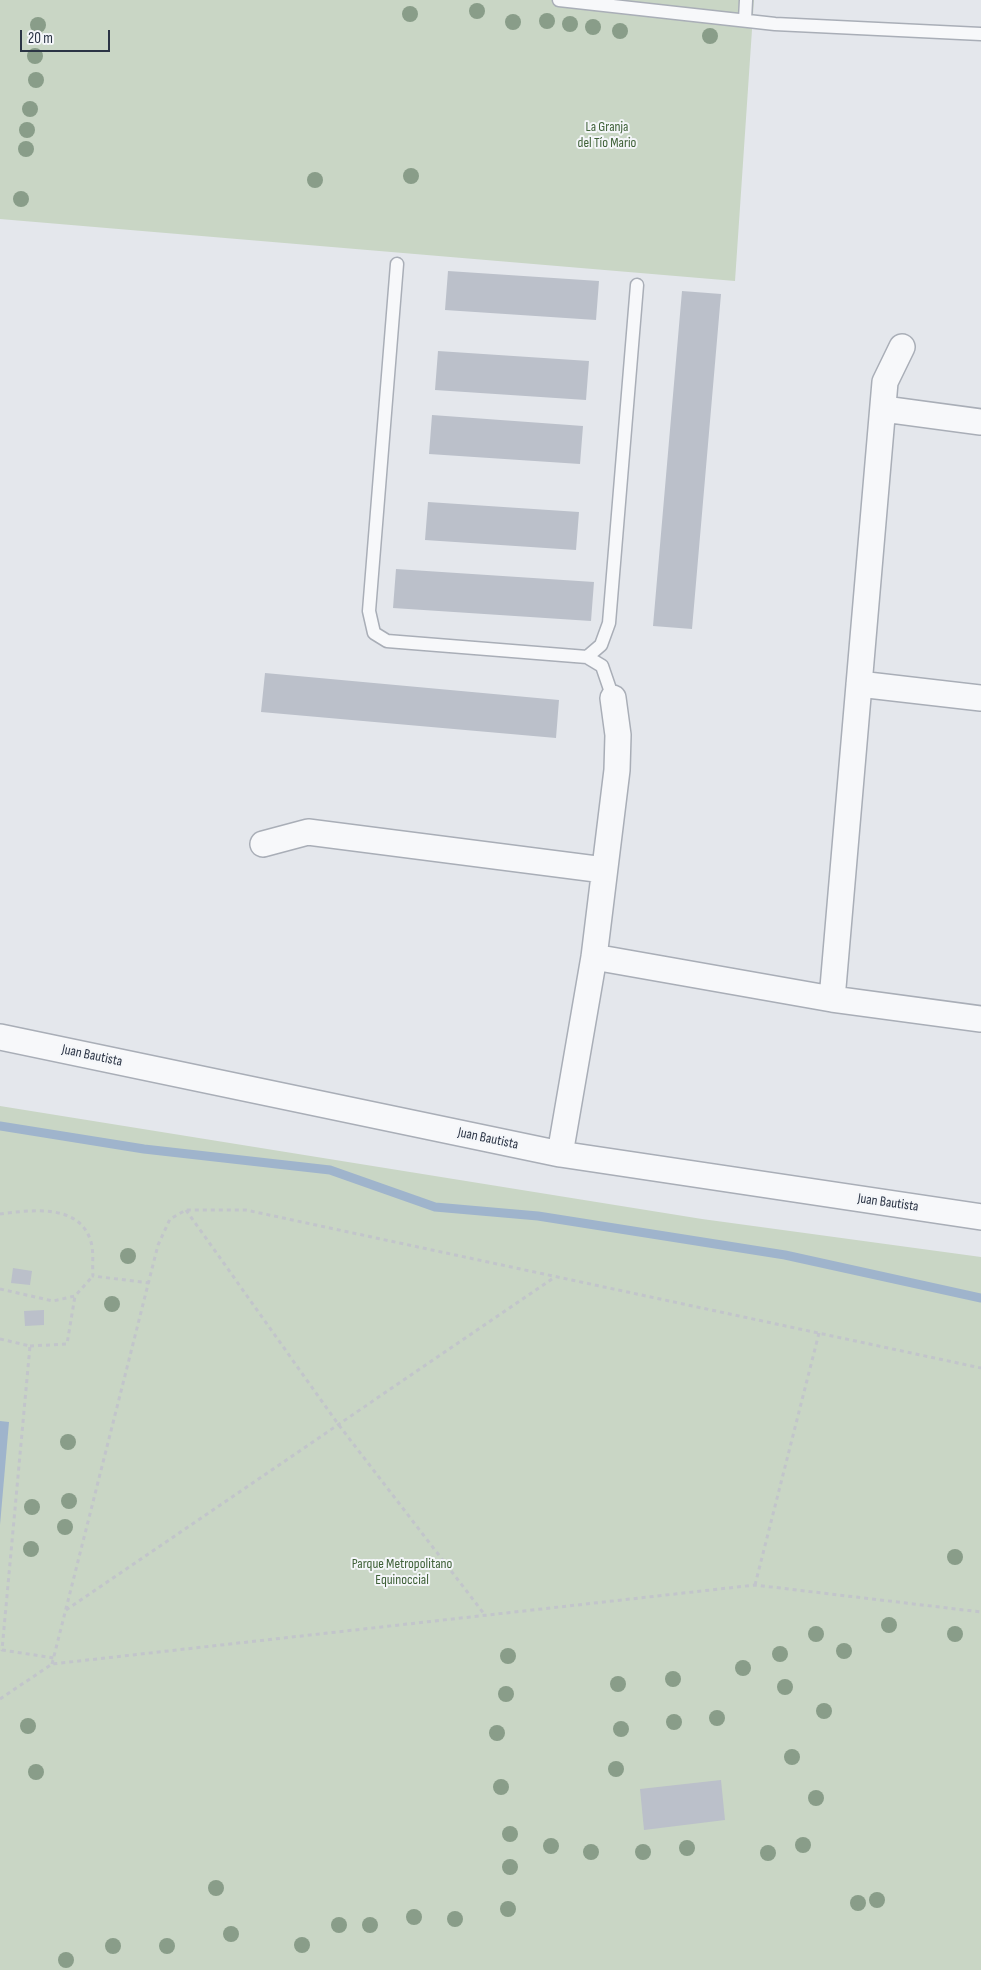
<!DOCTYPE html>
<meta charset="utf-8">
<style>
body{margin:0}
#map{position:relative;width:981px;height:1970px;overflow:hidden;background:#e4e7ec;font-family:"Sofia Sans Condensed",sans-serif}
canvas{display:block}
.scale{position:absolute;left:20px;top:30px;width:90px;height:22px;box-sizing:border-box;border:2px solid #2b3445;border-top:0;padding-left:6px;font-size:15px;line-height:18px;white-space:nowrap;color:#2b3445;-webkit-text-stroke:4px #f4f6f9;paint-order:stroke}
</style>
<div id="map">
<canvas width="981" height="1970"></canvas>
<div class="scale">20 m</div>
</div>
<script>
const g = document.querySelector('canvas').getContext('2d');
g.lineJoin = 'round';
function fill(path, color) { g.fillStyle = color; g.fill(path, 'evenodd'); }
function trace(path, color, width, dash) { g.strokeStyle = color; g.lineWidth = width; g.lineCap = dash ? 'butt' : 'round'; g.setLineDash(dash || []); g.stroke(path); }
function write(font, color, halo, rows, align = 'center') {
  g.font = font + ' "Sofia Sans Condensed",sans-serif'; g.lineWidth = 4; g.setLineDash([]); g.textBaseline = 'middle'; g.strokeStyle = halo; g.fillStyle = color; for (const [text, x, y, turn = 0] of rows) {
    g.save(); g.translate(x, y); g.rotate((+turn || 0) * Math.PI / 180); g.textAlign = isNaN(turn) ? turn : align; if (halo) g.strokeText(text, 0, 0); g.fillText(text, 0, 0); g.restore();
  }
}
const green = new Path2D(`
 M0,0h754l-19,281 -735,-62z
 M0,1106l702,113 279,38v713h-981z`);
const water = new Path2D(`
 M0,1421l9,1 -9,103z`);
const stream = new Path2D(`
 M0,1126l144,23 186,21 105,37 103,9 247,39 196,43`);
const building = new Path2D(`
 M448,271l151,10 -3,39 -151,-10z
 M682,291l39,3 -29,335 -39,-3z
 M438,351l151,10 -3,39 -151,-10z
 M432,415l151,11 -3,38 -151,-10z
 M428,502l151,10 -3,38 -151,-10z
 M396,569l198,13 -3,39 -198,-13z
 M265,673l294,27 -3,38 -295,-26z
 M13,1268l19,3 -2,14 -19,-2z
 M44,1310v15l-19,1 -1,-15z
 M721,1780l4,40 -81,10 -4,-41z`);
const path = new Path2D(`
 M186,1210l152,214 147,191
 M0,1214c31,-4 80,-11 91,28 3,10 1,24 2,34l56,7
 M0,1289l53,12 22,-5 18,-20
 M0,1339l30,7 -28,304 52,8
 M30,1346l37,-2 8,-48
 M755,1585l64,-252
 M66,1610l489,-333
 M52,1664l106,-419 12,-26 16,-9h60l735,158
 M0,1699l52,-35 703,-79 226,27`);
const lane = new Path2D(`
 M559,0l216,24 206,10
 M745,20l1,-20
 M397,264l-28,347 5,22 13,8 200,16 15,9 11,32
 M587,657l14,-12 8,-22 28,-338`);
const street = new Path2D(`
 M884,409l97,13
 M859,684l122,14
 M263,844l45,-12 296,38
 M594,957l238,42 149,20
 M832,999l53,-617 17,-35
 M0,1037l560,117 421,63
 M560,1154l34,-197 23,-187 1,-35 -5,-37`);
const trees = [
 [477,11],
 [410,14],
 [547,21],
 [513,22],
 [570,24],
 [38,25],
 [593,27],
 [620,31],
 [710,36],
 [35,56],
 [36,80],
 [30,109],
 [27,130],
 [26,149],
 [411,176],
 [315,180],
 [21,199],
 [128,1256],
 [112,1304],
 [68,1442],
 [69,1501],
 [32,1507],
 [65,1527],
 [31,1549],
 [955,1557],
 [889,1625],
 [816,1634],
 [955,1634],
 [844,1651],
 [780,1654],
 [508,1656],
 [743,1668],
 [673,1679],
 [618,1684],
 [785,1687],
 [506,1694],
 [824,1711],
 [717,1718],
 [674,1722],
 [28,1726],
 [621,1729],
 [497,1733],
 [792,1757],
 [616,1769],
 [36,1772],
 [501,1787],
 [816,1798],
 [510,1834],
 [803,1845],
 [551,1846],
 [687,1848],
 [591,1852],
 [643,1852],
 [768,1853],
 [510,1867],
 [216,1888],
 [877,1900],
 [858,1903],
 [508,1909],
 [414,1917],
 [455,1919],
 [339,1925],
 [370,1925],
 [231,1934],
 [302,1945],
 [113,1946],
 [167,1946],
 [66,1960]
];
const parkNames = [
 ["La Granja",607,127],
 ["del Tío Mario",607,143],
 ["Parque Metropolitano",402,1564],
 ["Equinoccial",402,1580]
];
const streetNames = [
 ["Juan Bautista",92,1056,12],
 ["Juan Bautista",488,1139,12],
 ["Juan Bautista",888,1203,8]
];
fill(green, '#c9d6c5');
fill(water, '#9fb4cc');
trace(stream, '#9fb4cc', 9);
fill(building, '#bbc0ca');
trace(lane, '#a9aeb7', 15);
trace(street, '#a9aeb7', 28);
trace(path, '#c2c5cb', 3, [4, 4]);
trace(lane, '#f7f8fa', 12);
trace(street, '#f7f8fa', 25);
g.fillStyle = '#899d89';
for (const [x, y] of trees) { g.beginPath(); g.arc(x, y, 8, 0, 2 * Math.PI); g.fill(); }
write('14px', '#3f6138', '#f4f6f9', parkNames);
write('14px', '#2b3445', '#f4f6f9', streetNames);
</script>
